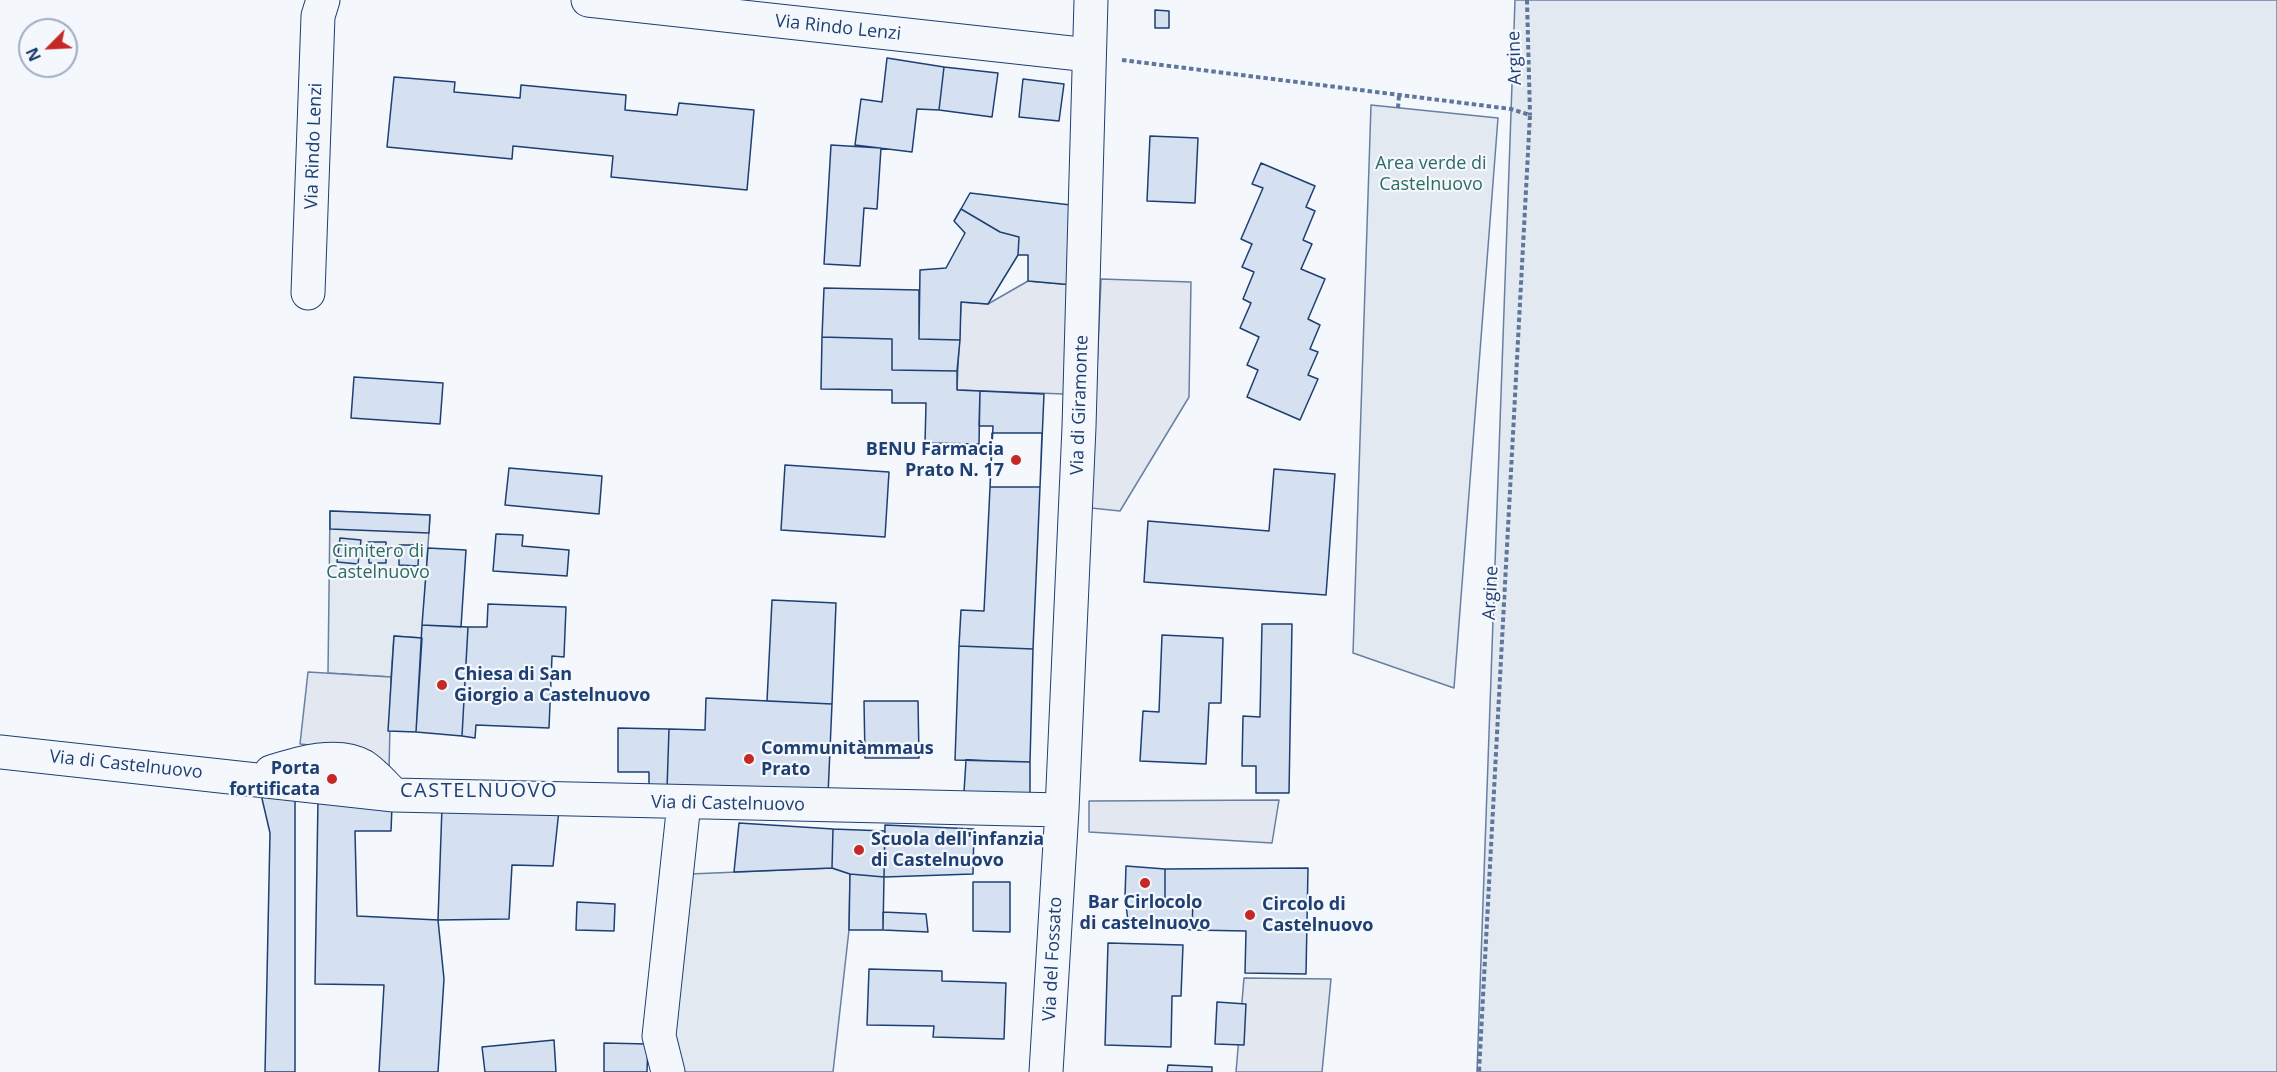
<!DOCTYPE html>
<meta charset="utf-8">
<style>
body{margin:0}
#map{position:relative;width:2277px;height:1072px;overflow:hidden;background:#f4f7fb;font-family:"Open Sans",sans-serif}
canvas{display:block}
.north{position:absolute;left:18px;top:18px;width:60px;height:60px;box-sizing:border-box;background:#f4f7fb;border:2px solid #9eadc5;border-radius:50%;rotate:246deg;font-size:16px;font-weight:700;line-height:24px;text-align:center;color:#1d3f73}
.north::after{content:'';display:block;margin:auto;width:21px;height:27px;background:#c62828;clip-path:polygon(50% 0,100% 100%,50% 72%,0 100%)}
</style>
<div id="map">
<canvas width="2277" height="1072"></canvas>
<div class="north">N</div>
</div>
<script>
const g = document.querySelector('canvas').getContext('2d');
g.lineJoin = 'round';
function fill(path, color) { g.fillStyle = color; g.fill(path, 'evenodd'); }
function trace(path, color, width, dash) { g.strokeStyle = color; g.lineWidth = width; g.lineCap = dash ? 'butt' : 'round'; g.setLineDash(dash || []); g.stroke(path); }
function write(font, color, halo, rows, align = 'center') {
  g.font = font + ' "Open Sans",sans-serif'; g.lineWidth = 4.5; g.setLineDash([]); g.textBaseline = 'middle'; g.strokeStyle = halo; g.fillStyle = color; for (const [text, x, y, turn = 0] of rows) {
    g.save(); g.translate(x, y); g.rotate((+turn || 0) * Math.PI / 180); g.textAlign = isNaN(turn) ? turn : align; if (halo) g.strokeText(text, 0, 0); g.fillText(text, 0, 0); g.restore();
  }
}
const green = new Path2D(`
 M1515,0h762v1072h-800z
 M1371,105l127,13 -44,570 -101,-35z
 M330,511l100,4 -8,123 -28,-2 -3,41 -63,-4z
 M832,868l18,6 -1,56 -16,142h-151l-9,-40 17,-158z`);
const parking = new Path2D(`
 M1101,279l90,3 -2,115 -69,114 -29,-3z
 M1028,281l45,4 -9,109 -107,-4 4,-88 27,2z
 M308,672l83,5 -2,95 -33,-22 -56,-6z
 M1279,800l-7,43 -183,-11v-31z
 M1244,978l87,1 -9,93h-86z`);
const building = new Path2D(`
 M1155,10l14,1v17h-14z
 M887,58l57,9 -5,43 -22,-1 -5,43 -57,-7 6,-46 21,3z
 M944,67l54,6 -6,44 -53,-7z
 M394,77l61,5 -1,10 66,6 1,-13 105,10 -1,15 52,5 2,-12 75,7 -7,80 -136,-13 2,-21 -100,-10 -1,13 -125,-12z
 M1023,79l41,5 -5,37 -40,-4z
 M1150,136l48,2 -3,65 -48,-2z
 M831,145l50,3 -4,61 -13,-1 -4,58 -36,-2z
 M1261,163l54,23 -9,21 9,4 -12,29 9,4 -11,25 24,10 -17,40 12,6 -10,24 8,3 -10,23 10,4 -18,41 -53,-23 11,-27 -11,-5 12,-28 -19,-9 11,-25 -8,-4 11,-27 -12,-5 10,-23 -11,-5 22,-51 -11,-4z
 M970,193l109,13 -6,79 -45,-4v-26h-10l1,-18 -19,-5 -39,-23z
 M961,209l39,23 19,5 -1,18 -30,49 -27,-2 -1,38 -41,-1 1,-69 26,-2 19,-35 -11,-12z
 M824,288l95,2v49l41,1 -3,31 -65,-1v-31l-70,-2z
 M822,337l70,2v31l65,1v19l23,1 -1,53 -54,-1 1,-40h-34v-13l-71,-1z
 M354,377l89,6 -3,41 -89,-6z
 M980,391l64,3 -11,255 -74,-3 2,-36 23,1 9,-185h-14z
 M992,433h50l-2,54h-50z
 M785,465l104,7 -4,65 -104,-7z
 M509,468l93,8 -3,38 -94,-9z
 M1274,469l61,5 -9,121 -182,-13 4,-61 121,10z
 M330,511l100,4 -1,18 -99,-4z
 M496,534l27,1 -1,11 47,4 -2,26 -74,-5z
 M340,538l21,2 -3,24 -21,-2z
 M368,542h18v21h-17z
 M399,545h20l-1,21 -19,-1z
 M428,548l38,2 -5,77 -39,-2z
 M772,600l64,3 -4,101 -65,-3z
 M488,604l78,3 -2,50 -12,-1 -3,72 -73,-3 -1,13 -13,-2 6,-109h19z
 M1262,624h30l-3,169h-33v-27h-14l1,-50 17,1z
 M422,625l46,2 -6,109 -46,-4z
 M1162,635l61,3 -2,65h-12l-3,61 -66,-3 3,-50 16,1z
 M394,636l28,2 -6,94 -28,-1z
 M959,646l74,3 -3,113 -75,-2z
 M706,698l126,6 -4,91 -161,-6 2,-60 36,1z
 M864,701h54l1,57h-54z
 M618,728l51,1 -2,60 -18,-1v-16h-31z
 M966,760l64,2v34l-66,-4z
 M260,790l35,5v277h-30l5,-239z
 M318,800l74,6 -1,25h-36l2,85 81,4 6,59 -6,93h-59l5,-87 -69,-1z
 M442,807l117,3 -6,56 -41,-1 -3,54 -71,1z
 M739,823l94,6 -1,39 -98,4z
 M885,825l89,4 -1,45 -89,3z
 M833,829l52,2 -1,46 -34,-3 -18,-6z
 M1126,866l39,3v30l-40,-2z
 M1308,868l-2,106 -61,-1 1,-42 -54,-1 1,-30 -28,-1v-30z
 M850,874l34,3 -1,53h-34z
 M973,882h37v50l-37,-1z
 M1125,897l68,3 -1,30 -64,-9z
 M577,902l38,2 -1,27 -38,-1z
 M883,912l43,2 2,18 -45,-2z
 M1108,943l75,2 -2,51h-9l-1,51 -66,-2z
 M869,969l73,2v10l64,2 -2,56 -71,-2 1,-11 -67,-1z
 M1217,1002l29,2 -2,41 -29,-1z
 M554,1040l2,32h-71l-3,-25z
 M604,1043l44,1 -1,28h-43z
 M1168,1065l44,2v5h-45z`);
const path = new Path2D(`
 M1527,0l3,115
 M1122,60l389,49 19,6 -51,957
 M1398,108l1,-13`);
const minor = new Path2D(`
 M588,0l501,55
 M308,293l10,-277 5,-16
 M0,752l394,43 668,15
 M271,772c26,-8 66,-21 92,-6 11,7 22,20 31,29
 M668,1072l-9,-36 25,-233
 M1046,1072l16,-262 17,-383 12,-427`);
const markers = [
 [1016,460,6,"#c62828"],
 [442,685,6,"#c62828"],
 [749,759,6,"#c62828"],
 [332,779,6,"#c62828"],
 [859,850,6,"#c62828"],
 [1145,883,6,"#c62828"],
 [1250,915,6,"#c62828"]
];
const streetNames = [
 ["Via Rindo Lenzi",838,28,6],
 ["Argine",1515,58,-92],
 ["Via Rindo Lenzi",314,146,-88],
 ["Via di Giramonte",1080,405,-88],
 ["Argine",1491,593,-87],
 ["Via di Castelnuovo",126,765,6],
 ["Via di Castelnuovo",728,804,1],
 ["Via del Fossato",1053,959,-87]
];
const parkNames = [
 ["Area verde di",1431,164],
 ["Castelnuovo",1431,185],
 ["Cimitero di",378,552],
 ["Castelnuovo",378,573]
];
const poiNames = [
 ["BENU Farmacia",1004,450,"right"],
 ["Prato N. 17",1004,471,"right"],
 ["Chiesa di San",454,675],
 ["Giorgio a Castelnuovo",454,696],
 ["Communitàmmaus",761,749],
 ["Prato",761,770],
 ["Porta",320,769,"right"],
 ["fortificata",320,790,"right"],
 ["Scuola dell'infanzia",871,840],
 ["di Castelnuovo",871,861],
 ["Bar Cirlocolo",1145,903,"center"],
 ["di castelnuovo",1145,924,"center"],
 ["Circolo di",1262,905],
 ["Castelnuovo",1262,926]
];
const neighbourhoodNames = [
 ["CASTELNUOVO",479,791]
];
fill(green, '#e3e9f0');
trace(green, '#687fa3', 1.5);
fill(parking, '#e3e8f0');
trace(parking, '#687fa3', 1.5);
fill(building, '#d5e0f0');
trace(building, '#1d3f73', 1.5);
trace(minor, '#1d3f73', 35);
trace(path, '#5e769c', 4, [4.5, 3]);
trace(minor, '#f4f7fb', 33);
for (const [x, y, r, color] of markers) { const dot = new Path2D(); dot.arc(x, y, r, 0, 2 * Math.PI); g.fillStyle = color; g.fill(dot); trace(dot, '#f4f7fb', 2); }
write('18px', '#1d3f73', '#f4f7fb', streetNames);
write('18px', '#2c6c60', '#f4f7fb', parkNames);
write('bold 18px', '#1d3f73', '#f4f7fb', poiNames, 'left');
g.letterSpacing = '1.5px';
write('20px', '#1d3f73', '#f4f7fb', neighbourhoodNames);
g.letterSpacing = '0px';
</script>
